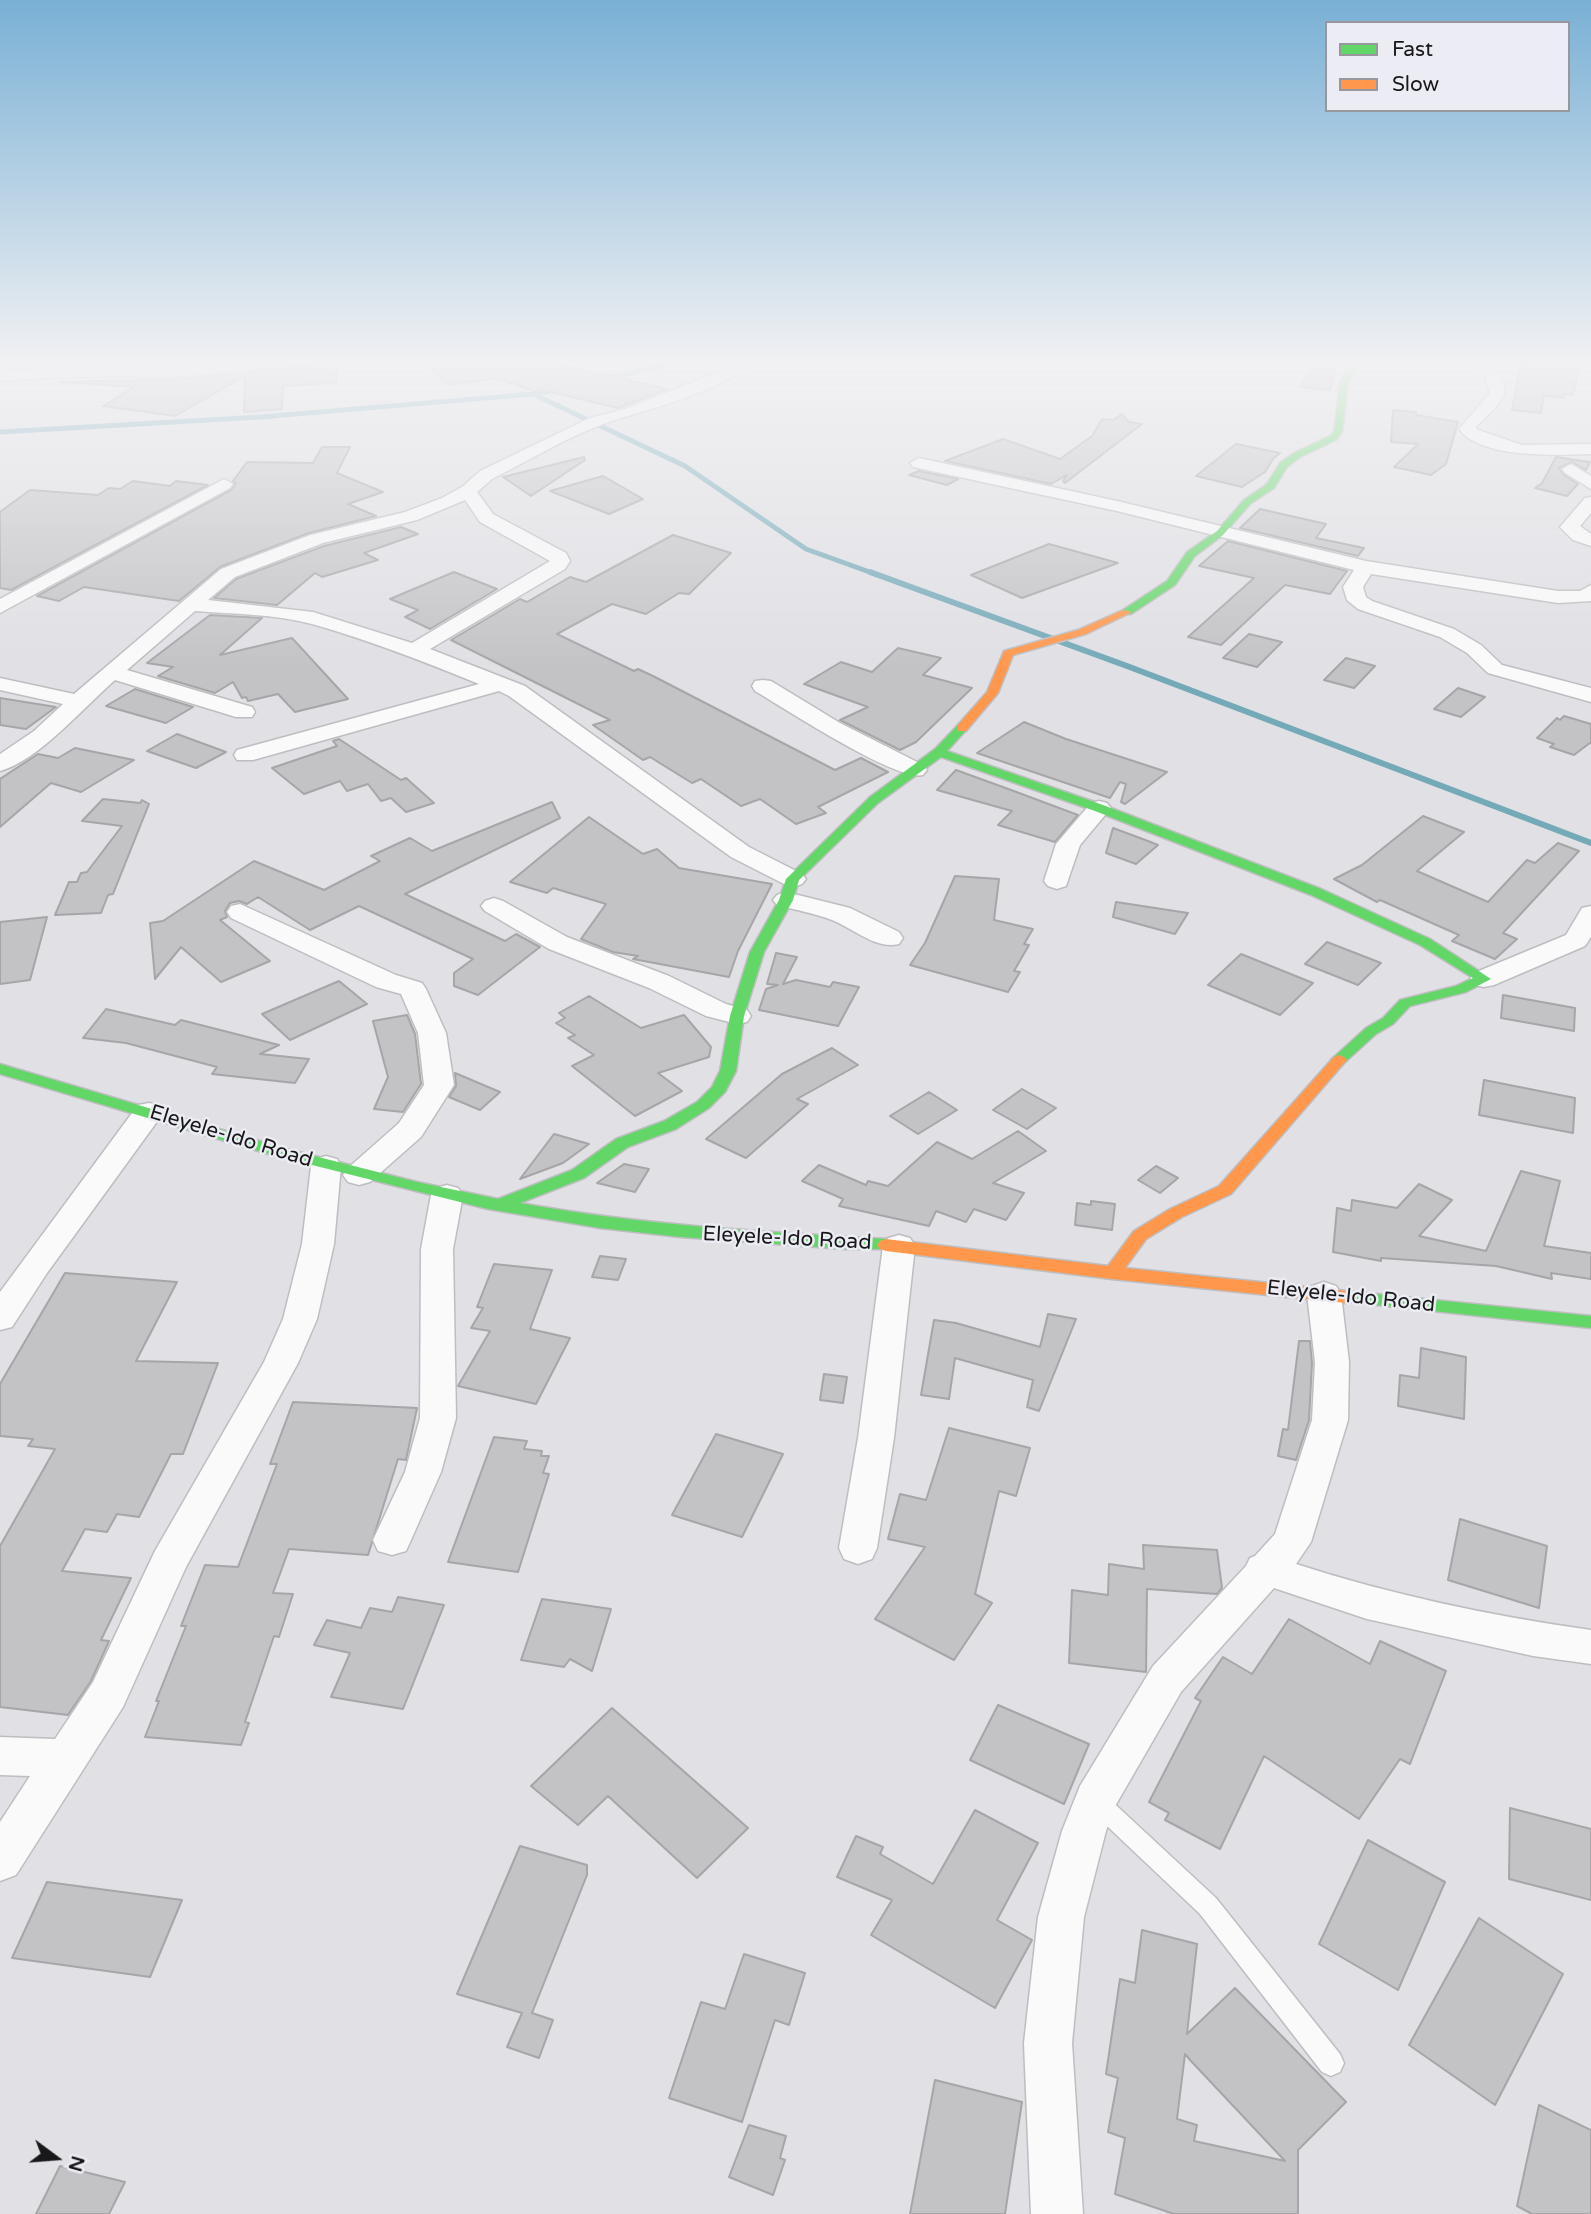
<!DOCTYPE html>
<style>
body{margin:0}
#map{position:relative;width:1591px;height:2214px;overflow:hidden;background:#e0e0e5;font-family:"Varela Round",sans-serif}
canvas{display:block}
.legend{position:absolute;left:1325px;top:21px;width:245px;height:91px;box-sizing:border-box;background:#ececf4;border:2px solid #97979d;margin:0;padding:9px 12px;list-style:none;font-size:21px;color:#18181a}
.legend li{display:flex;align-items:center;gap:14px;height:35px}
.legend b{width:35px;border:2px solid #97979d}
.north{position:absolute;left:21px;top:2123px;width:70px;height:70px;-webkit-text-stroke:5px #ececf4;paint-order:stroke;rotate:106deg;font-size:19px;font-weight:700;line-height:28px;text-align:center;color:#18181a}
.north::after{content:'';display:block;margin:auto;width:24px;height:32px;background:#18181a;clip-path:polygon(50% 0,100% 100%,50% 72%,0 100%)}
</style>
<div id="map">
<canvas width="1591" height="2214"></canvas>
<ul class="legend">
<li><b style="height:9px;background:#63d668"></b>Fast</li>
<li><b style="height:9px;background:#ff974d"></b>Slow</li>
</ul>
<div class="north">N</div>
</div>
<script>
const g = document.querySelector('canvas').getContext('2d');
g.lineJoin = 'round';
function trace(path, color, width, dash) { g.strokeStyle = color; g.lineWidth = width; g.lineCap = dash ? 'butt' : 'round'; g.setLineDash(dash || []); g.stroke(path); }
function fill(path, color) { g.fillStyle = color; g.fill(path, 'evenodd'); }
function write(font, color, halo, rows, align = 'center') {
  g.font = font + ' "Varela Round",sans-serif'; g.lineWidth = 5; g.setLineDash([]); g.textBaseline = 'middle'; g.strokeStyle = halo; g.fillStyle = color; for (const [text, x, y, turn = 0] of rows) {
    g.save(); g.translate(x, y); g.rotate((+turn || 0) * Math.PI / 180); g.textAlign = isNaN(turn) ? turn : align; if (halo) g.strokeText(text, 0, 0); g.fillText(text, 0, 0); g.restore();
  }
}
const streamFar1 = new Path2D(`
 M603,379l90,-20
 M533,394l152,72 121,83 69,25
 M0,432l260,-15 273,-23 25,-5`);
const stream = new Path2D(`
 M870,572l257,94 464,177`);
const building = new Path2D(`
 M96,359h137l-52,4 -94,1z
 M421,359h113l133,30 -49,19 -80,-19 -1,3 -41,-14 -48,7z
 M1317,359h21l-8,31 -30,-3z
 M1522,359h59l-8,36 -9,-1v4l-20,-2 -3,17 -29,-3z
 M336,363v20l-53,3 -1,23 -38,3 1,-36 -70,40 -72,-10 31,-19 -74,-5 121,-3z
 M1393,410l23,2v3l42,7 -12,42 -15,11 -37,-8 24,-23 -27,-2z
 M1122,414l7,8 13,2 -77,59 -2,-2 4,-6 -16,9 -106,-23 58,-22 57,20 32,-23 10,-17 11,1z
 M1236,444l44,9 -7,6 -8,13 -23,15 -46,-11z
 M322,447h28l-13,26 46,19 -35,12 28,12 -67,17 -89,34 -41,34 -95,-14 -25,14 -22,-5 194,-106 5,-7 -3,-2 14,-19 66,1z
 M584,457l1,3 -54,36 -28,-19z
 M1556,457l34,5 -4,8 -14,-8 -13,6 5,7 14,9 -11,12 -32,-8 7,-5z
 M919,471l39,8 -11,6 -38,-10z
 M603,476l40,23 -34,15 -59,-23z
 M133,481l37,5 6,-5 32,4 -197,105 -11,-2v-76l30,-22 68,5 11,-7 11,1z
 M1260,509l66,15 -10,14 48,10 -6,8 -118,-28z
 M401,527l17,7 -54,19 14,7 -56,17 -7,-4 -38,32 -63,-7 22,-19 88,-33z
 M673,535l58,18 -42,41 -10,-1 -33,21 -34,-10 -55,30 77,37 4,-2 15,7 182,94 26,-12 27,14 -70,35 8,6 -30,11 -36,-25 -19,7 -40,-27 -9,4 -42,-26 -7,3 -50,-35 17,-5 -159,-80 69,-41 7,3 43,-25 16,5z
 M1228,541l119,30 -17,23 -45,-9 -64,60 -33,-8 66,-59 -55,-12z
 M1049,544l69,19 -96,35 -51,-23z
 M454,572l43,17 -67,40 -25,-12 13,-7 -28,-11z
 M210,615l52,3 -42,37 72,-17 56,61 -53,13 -17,-18 -30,7 -2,-4 -4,1 -9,-16 -18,11 -57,-17 15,-9 -26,-4z
 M1249,634l33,8 -25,25 -34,-9z
 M898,648l43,10 -18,17 49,13 -56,54 -16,8 -60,-30 28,-13 -64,-23 37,-22 31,10z
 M1346,658l29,8 -21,22 -30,-8z
 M1458,688l27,9 -24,20 -27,-8z
 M135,689l58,18 -27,16 -60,-17z
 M0,698l56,9 -30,22 -26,-4z
 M1564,716l27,8v18l-17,13 -24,-8 4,-3 -17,-6 20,-20 3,2z
 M1024,722l42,17 101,33 -42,32 -4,-2 5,-18 -6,-2 -10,16 -133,-45z
 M177,734l49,18 -30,16 -49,-17z
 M339,739l62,41 5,-2 28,25 -28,9 -15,-14 -10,3 -13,-17 -21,7 -7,-10 -36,13 -32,-26 65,-22 -4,-5z
 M75,748l59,12 -53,32 -30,-9 -51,44v-48l38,-25 20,4z
 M956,770l55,20 67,25 -23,27 -57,-17 14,-14 -75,-21z
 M103,799l37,4 2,-3 7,4 -36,90 -5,1 -7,18 -46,2 14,-33h8l4,-9 6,-1 35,-46 -40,-5z
 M552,802l8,16 -155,76 100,47 11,-7 24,13 -62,48 -24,-9v-13l19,-14 -114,-53 -49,24 -52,-33 -11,7 -8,-3 -9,2 -5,8 2,6 -7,3 50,41 -49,21 -40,-35 -26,32 -5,-56 13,-2 91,-60 70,29 56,-29 -9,-5 39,-18 22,13z
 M1423,816l41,16 -47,39 71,31 39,-42 8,3 23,-20 21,8 -76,82 14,6 -22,20 -43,-18 7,-6 -79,-35 -3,2 -43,-23 28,-14z
 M589,817l54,37 14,-5 22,19 93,16 -34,67 -9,26 -96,-18 5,-3 -25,-4 -32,-13 25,-35 -53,-16 -6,5 -37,-11z
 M1113,828l35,13 10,4 -22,19 -30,-11z
 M955,876l44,3 -5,41 39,9 -9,15 5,1 -15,26 6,1 -12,20 -98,-27 15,-22z
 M1116,902l72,11 -13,21 -62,-17z
 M47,917l-17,63 -30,4v-62z
 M1327,942l54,21 -23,22 -53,-21z
 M776,953l21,4 -14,27 13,-4 34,7 3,-5 26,5 -21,39 -79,-16 7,-21 12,-4 -11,-1z
 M1241,954l72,29 -33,32 -72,-30z
 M339,981l28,23 -77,36 -28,-26z
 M1503,995l72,13 -1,23 -73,-13z
 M589,996l52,32 43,-13 27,32 -2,10 -51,16 24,18 -47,25 -63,-50 22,-11 -26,-17 7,-3 -19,-12 9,-5 -6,-5z
 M106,1009l69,16 6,-5 98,25 -19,9 49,5 -14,24 -83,-9 5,-7 -91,-24 -43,-5z
 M407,1015l8,19 6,50 -18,28 -29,-3 14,-32 -15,-56z
 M832,1048l26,17 -61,34 11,5 -62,54 -40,-19 76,-65z
 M455,1073l45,19 -20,18 -31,-13 7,-11z
 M1484,1080l91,18 -2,35 -94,-18z
 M1022,1089l34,19 -29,21 -34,-19z
 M929,1092l28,18 -39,24 -28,-18z
 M1018,1131l28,20 -53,32 31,10 -18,27 -32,-11 -8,13 -30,-11 -7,15 -90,-20 4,-7 -41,-18 17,-16 47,20 2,-4 20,5 49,-44 35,17z
 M554,1134l35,10 -26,19 -43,16z
 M624,1164l25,5 -14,23 -38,-9z
 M1156,1166l22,12 -18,15 -22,-13z
 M1521,1171l39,10 -16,65 47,7v26l-40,-6 1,6 -56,-13 -115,-8v3l-48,-9 4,-44 14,3 1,-11 45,8 22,-24 33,16 -33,36 67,15z
 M1091,1201l24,3 -3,26 -37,-5 2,-22 14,2z
 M600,1256l26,3 -8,21 -26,-3z
 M494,1264l58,6 -22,59 40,9 -34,66 -78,-18 32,-55 -19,-3 12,-20 -6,-1z
 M65,1273l112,9 -41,79 82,2 -35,91h-12l-32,63 -22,-3 -10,18 -22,-3 -23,42 69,7 -30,62 8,1 -18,40 -23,34 -68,-8v-161l55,-97 -27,-3 5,-7 -33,-3v-52z
 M1048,1314l28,5 -37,92 -12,-4 6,-27 -78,-22 -6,41 -28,-4 13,-75 22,3 84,24z
 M1299,1341h11l2,22 -3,57 -13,40 -18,-4 5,-27 5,1z
 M1421,1348l45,9 -2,62 -66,-13 2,-31 19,3z
 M824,1374l23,3 -4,26 -23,-3z
 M293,1402l124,6 -11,52 -8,-1 -30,96 -79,-6 -16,44 20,1 -14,43 -5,-1 -29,86 4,1 -8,22 -96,-8 14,-36h-3l30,-75h-5l24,-61 33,2 39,-103h-7z
 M949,1428l81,20 -14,48 -17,-5 -24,103 17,9 -38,57 -79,-41 50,-72 -37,-8 12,-45 26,6z
 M716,1434l67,20 -41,83 -70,-22z
 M494,1437l33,4 -3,8 18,2 -1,5h8l-6,17 6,1 -31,98 -70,-10z
 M1460,1519l87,27 -8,62 -91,-28z
 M1143,1545l74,5 5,38 -5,6 -70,-5 -1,83 -77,-9 3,-73 36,5 1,-31 35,5z
 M398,1597l46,8 -41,104 -72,-12 19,-44 -36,-8 13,-25 34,8 9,-20 22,4z
 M542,1599l69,10 -19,62 -22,-12 -6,8 -43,-7z
 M1289,1619l81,45 10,-23 66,30 -36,93 -10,-5 -41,60 -95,-63 -44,93 -55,-29 4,-7 -20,-11 52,-101 -6,-3 28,-41 29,17z
 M998,1705l91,39 -25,60 -94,-44z
 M612,1708l136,120 -51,50 -89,-82 -30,29 -47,-39z
 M1510,1808l81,21v71l-82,-21z
 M975,1810l63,33 -41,77 35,20 -37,68 -124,-73 21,-35 -55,-23 19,-41 27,11 -3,7 53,30z
 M1368,1840l77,42 -47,108 -79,-46z
 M520,1846l67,19v10l-55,138 21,7 -14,38 -32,-11 15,-34 -65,-19z
 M47,1882l135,18 -32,77 -138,-19z
 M1479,1918l84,56 -68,131 -86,-60z
 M1142,1930l55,14 -10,90 48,-46 111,114 -48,48v64h-124l-59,-20 10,-56 -17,-6 10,-54 -12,-4 14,-95 15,4zM1185,2054l5,6 95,101 -91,-20 3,-16 -20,-6z
 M744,1954l61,19 -16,52 -14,-5 -33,102 -73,-24 32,-96 24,7z
 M935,2080l87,22 -17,112h-95z
 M1539,2105l52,25v84h-59l-15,-8z
 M749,2125l37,11 -6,22 5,2 -12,35 -44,-18z
 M60,2166l65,16 -16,32h-73z`);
const lane = new Path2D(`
 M1097,1791l8,4 111,103 124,156 4,9 -4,9 -9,4 -9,-4 -122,-158 -111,-105 -3,-7 3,-7z`);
const street = new Path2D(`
 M259,359h50l-8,5 -120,12 -119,1 -62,4v-10l62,-4 119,-1z
 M736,359h18c-28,33 -111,51 -151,65 -38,14 -75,37 -111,55l-15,13 16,22 73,39 4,8 -5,8 -135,80 95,37 224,161 53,27 4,5 -4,5 -9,3 -9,-3 -53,-27 -222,-161 -10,-5 -246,69h-16l-3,-5 3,-5 242,-66c-54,-22 -110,-44 -167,-60 -37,-10 -78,-10 -117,-13l-68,59 125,37 3,5 -3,5h-16l-121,-37c-30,26 -77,81 -115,91v-17l34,-23 29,-27 -63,-14v-12l74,16 147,-125 89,-34 95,-23 37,-14 20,-11 18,-16 110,-53 35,-9 91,-36zM465,500l15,22 70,39 -138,82 -99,-31 -105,-12 27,-23 88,-34 94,-23z
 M1197,359h24l-8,5 -13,-2z
 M1468,359h15c36,30 22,39 -5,66l-2,3 2,2 44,15 69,-1v10c-34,1 -110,5 -132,-25l31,-36 -5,-17z
 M919,458l198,43 249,60 192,30h22l11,-6v16l-33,2 -187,-29 -8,13 3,10 6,4 82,28 27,16 21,20 89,23v14l-103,-29 -21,-20 -27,-16 -82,-28 -11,-9 -4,-13 11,-17 -237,-59 -204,-44 -3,-4z
 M1571,464l20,12v13l-26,-16 -3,-4z
 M224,479l9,5 -3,4 -230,125v-14z
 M1591,497v16l-11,13 11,8v12l-18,-6 -13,-13 25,-29z
 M763,680l8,1 69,42 83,42 4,5 -4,5c-26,7 -139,-67 -168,-84l-3,-5 3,-5z
 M1099,801l8,2 4,5 -31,37 -14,41 -9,3 -9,-3 -4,-5 12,-37 35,-41z
 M786,892l64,16 49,24 4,6 -4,6c-23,6 -46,-16 -67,-24 -18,-7 -37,-10 -55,-15l-4,-5 4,-5z
 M494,898l9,3 64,36 102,39 57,28 21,6 4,6 -4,6 -10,2 -31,-8 -57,-28 -100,-39 -64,-38 -4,-5 4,-5z
 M240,904l156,71 26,8 4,6 20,44 8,52 -33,52 -51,45 -11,3 -11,-3 -5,-7 5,-7 51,-45 25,-38 -6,-52 -17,-39 -25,-7 -145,-69 -4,-6 4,-6z
 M1591,906v31l-6,9 -91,39 -10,2 -10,-2 -4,-6 4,-6 92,-38 16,-27z
 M149,1103l11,2 4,7 -117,161 -35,54 -12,3v-38l138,-187z
 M326,1156l11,3 4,7 -7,78 -17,75 -19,44 -112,204 -63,140 -107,168 -16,6v-59l30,-46 -30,-1v-38l55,2 38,-57 62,-131 109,-189 19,-43 19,-75 9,-78 4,-7z
 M447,1185l11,3 5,7 -10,54 3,169 -15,54 -30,68 -5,11 -14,4 -14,-4 -5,-11 32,-68 15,-54 1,-169 10,-54 5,-7z
 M899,1235l11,3 5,8 -21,192 -17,110 -5,11 -14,5 -14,-5 -5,-11 19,-110 25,-192 5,-8z
 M1324,1282l12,4 5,8 8,68 -1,58 -37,122 -15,22c96,31 195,52 295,66v34l-58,-8 -166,-37 -93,-31 -93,104 -67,116 -8,23 -22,86 -12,126 11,171h-52l-7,-171 14,-126 24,-86 18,-45 73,-120 93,-100 4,-8 5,-2 20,-22 37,-114 3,-58 -8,-68 5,-8z`);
const fast = new Path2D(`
 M1346,359h8l2,8 -8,16 -6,49 -6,8 -36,17 -13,10 -13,21 -24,16 -27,31 -28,21 -20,29 -44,29h-8v-4l44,-29 20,-29 30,-21 27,-31 23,-16 13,-21 14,-10 36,-17 4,-4 6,-49 8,-16z
 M962,724l6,4 -21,23 156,54 218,84 109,50 61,40 -25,13 -56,14 -17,18 -17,10 -32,29h-10l-3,-3 3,-3 32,-29 17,-10 17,-18 56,-14 17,-8 -53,-33 -109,-50 -216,-84 -154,-54 -63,46 -79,77 -6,20 -29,52 -20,64 -8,55 -11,21 -16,16 -33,21 -48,18 -44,31 -64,25c121,22 243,29 366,36l6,2 3,4 -3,4h-47l-164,-12 -81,-9 -112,-19 -216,-54 -272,-81v-10l283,84 134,34 81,17 74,-29 44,-31 48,-18 33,-19 15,-15 8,-16 10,-55 20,-64 29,-52 7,-21 84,-82 65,-48 23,-24z
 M1346,1291l245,25v12l-251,-27 -3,-4 3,-4z`);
const slow = new Path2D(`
 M1123,610l9,2 -46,22 -73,21 -15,38 -32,38h-8v-6l29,-33 17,-41 74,-21z
 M1339,1055l5,2 3,3 -3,3 -113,131 -49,23 -36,22 -21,29 221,23 6,2 3,4 -3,4 -6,2 -234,-24 -226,-28 -6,-2 -3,-4 3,-4 6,-2 222,27 26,-35 36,-22 49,-23 115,-129z`);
const streetNames = [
 ["Eleyele-Ido Road",231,1137,17],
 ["Eleyele-Ido Road",787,1239,3],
 ["Eleyele-Ido Road",1351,1297,6]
];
trace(streamFar1, '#74a9b8', 5);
trace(stream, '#74a9b8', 6);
fill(building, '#c3c2c5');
trace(building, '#a6a5a8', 2);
trace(lane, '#bebec1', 3);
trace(street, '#bebec1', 3);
trace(fast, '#bebec1', 3);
trace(slow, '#bebec1', 3);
fill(lane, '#fafafb');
fill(street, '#fafafb');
fill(fast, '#63d668');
fill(slow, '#ff974d');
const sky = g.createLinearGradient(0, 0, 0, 669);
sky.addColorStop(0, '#79b0d5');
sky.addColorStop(0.54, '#f1f1f3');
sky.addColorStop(1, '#f1f1f300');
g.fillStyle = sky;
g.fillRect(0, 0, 1591, 669);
write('21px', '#18181a', '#ececf4', streetNames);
</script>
